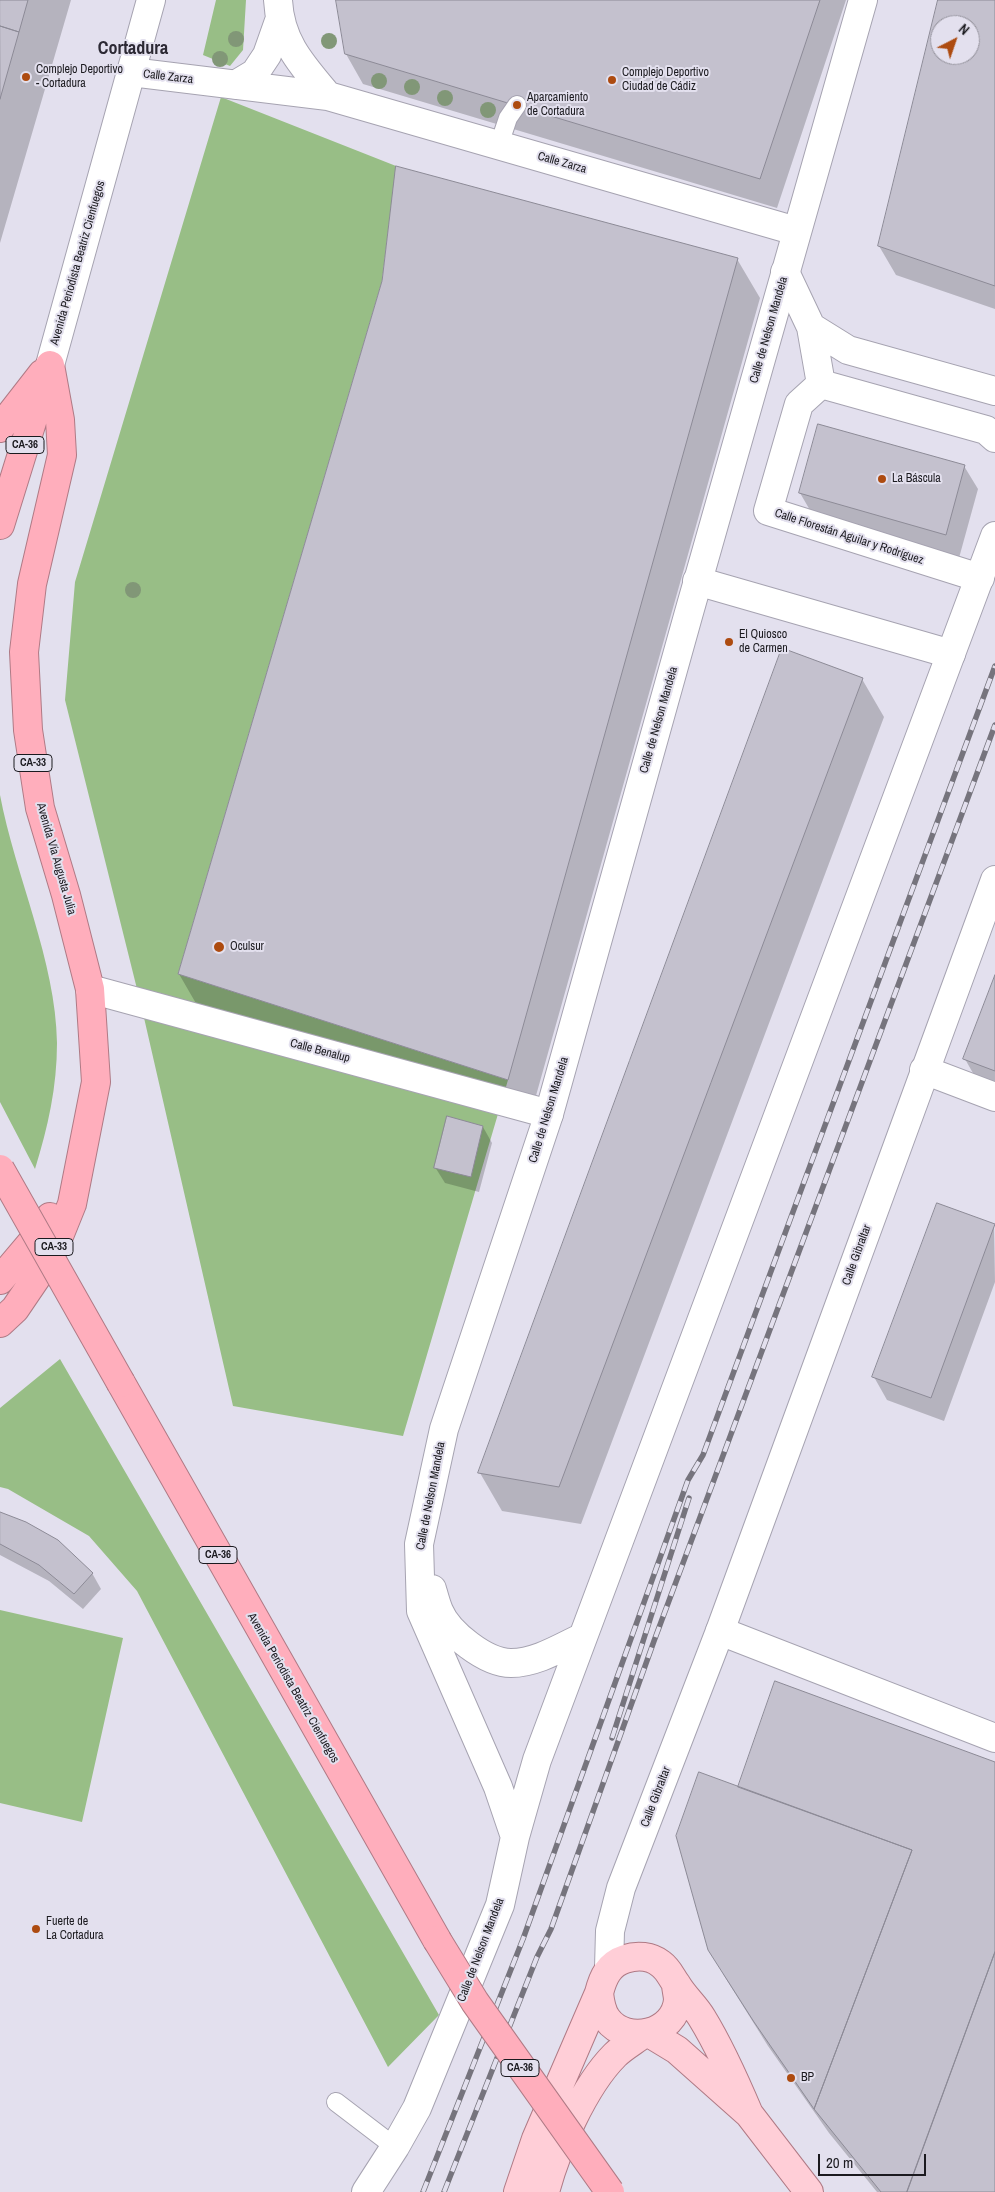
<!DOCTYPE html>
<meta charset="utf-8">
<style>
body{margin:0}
#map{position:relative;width:995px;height:2192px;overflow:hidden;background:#e3e0ee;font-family:"Archivo Narrow",sans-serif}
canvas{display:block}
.north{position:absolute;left:930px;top:15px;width:50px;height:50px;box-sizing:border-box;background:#e3e0ee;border:1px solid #93919b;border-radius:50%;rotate:41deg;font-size:14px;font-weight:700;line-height:20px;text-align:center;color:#1b1a1f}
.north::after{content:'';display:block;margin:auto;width:18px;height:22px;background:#ad4b10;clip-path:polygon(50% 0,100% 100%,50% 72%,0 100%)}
.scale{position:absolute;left:818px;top:2154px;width:108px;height:22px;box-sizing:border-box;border:2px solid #1b1a1f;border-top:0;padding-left:6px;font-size:15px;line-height:18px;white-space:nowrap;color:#1b1a1f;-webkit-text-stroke:4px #e3e0ee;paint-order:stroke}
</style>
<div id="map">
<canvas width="995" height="2192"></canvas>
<div class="north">N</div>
<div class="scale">20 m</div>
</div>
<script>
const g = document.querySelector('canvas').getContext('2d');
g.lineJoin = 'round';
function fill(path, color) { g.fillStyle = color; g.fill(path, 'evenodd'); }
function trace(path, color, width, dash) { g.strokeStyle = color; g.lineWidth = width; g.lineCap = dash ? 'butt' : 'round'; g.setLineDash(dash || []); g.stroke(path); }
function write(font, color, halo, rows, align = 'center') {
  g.font = font + ' "Archivo Narrow",sans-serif'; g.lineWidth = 4; g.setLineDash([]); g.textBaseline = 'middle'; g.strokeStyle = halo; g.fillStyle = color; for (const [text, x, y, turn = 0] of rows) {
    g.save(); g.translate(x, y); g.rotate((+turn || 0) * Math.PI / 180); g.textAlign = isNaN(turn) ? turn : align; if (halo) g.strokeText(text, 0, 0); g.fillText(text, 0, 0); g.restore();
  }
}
const green = new Path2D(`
 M216,0h30l-3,50 -13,16 -27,-11z
 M221,97l175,69 -14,115 -204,693 330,106 -105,356 -170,-30 -91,-397 -77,-309 10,-118z
 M0,795c15,80 56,166 57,248 0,44 -9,84 -22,126l-35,-67z
 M60,1359l379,656 -51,52 -251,-476 -48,-55 -81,-47 -8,-2v-79z
 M0,1610l123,28 -41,184 -82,-19z`);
const shadow = new Path2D(`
 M0,0h71l-71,243z
 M337,0h509l-69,208 -414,-124 -17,-30z
 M939,0h56v309l-99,-34 -17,-29zM940,25h30v30h-30z
 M737,259l23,39 -230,819 -329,-105 -22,-38z
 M964,466l14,23 -19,69 -145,-41 -14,-24z
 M862,679l22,38 -303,807 -79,-13 -22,-38z
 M995,977v112l-17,-7 -13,-23z
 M483,1127l9,16 -13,49 -34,-9 -10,-16z
 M994,1225l1,57 -51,139 -57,-21 -13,-23z
 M0,1513l92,60 9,16 -18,20 -34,-28 -49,-26z
 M995,1763v429h-118l-48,-59 -61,-87 -45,-72 16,-186z`);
const building = new Path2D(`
 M0,0h28l-9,32 -19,-6z
 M336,0h484l-60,179 -415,-125z
 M938,0h57v286l-117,-40zM940,25h30v30h-30z
 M0,26l19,6 -19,67z
 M396,166l342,92 -230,822 -330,-106 204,-693z
 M818,424l147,41 -19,70 -147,-42z
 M782,648l81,30 -304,809 -81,-14z
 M995,975v96l-32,-12z
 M447,1116l36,10 -12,51 -37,-9z
 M937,1203l58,21 -64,174 -59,-21z
 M0,1512l26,10 32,18 35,33 -19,21 -35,-29 -39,-21z
 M775,1681l220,81v190l-88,240h-26l-67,-83 98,-259 -174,-63z
 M699,1772l213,78 -98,259 -60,-87 -46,-72 -32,-114z
 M995,1952v240h-88z`);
const lane = new Path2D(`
 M499,145l9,-27 9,-13
 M336,2102l59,45`);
const street = new Path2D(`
 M278,0c2,42 24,65 50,96
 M131,72l197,24 468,135
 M235,85l20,-12 12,-18 12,-34
 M785,272l26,55 37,23 147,41
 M811,327l10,57
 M980,578l-212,-67 31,-107 22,-20 165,46 9,8
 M697,581l254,73
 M90,989l459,125
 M924,1070l71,27
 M720,1631l275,107`);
const secondary = new Path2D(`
 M50,365l101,-365
 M432,1589c2,7 4,15 7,22 9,22 47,52 72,52 25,0 49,-15 72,-26
 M515,1837l-17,-50 -77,-176 -2,-67 25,-115 105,-315 139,-498 175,-616
 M609,1968l1,-37 11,-43 99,-257 275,-751
 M366,2192l29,-45 22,-39 83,-203 15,-68 22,-77 458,-1224`);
const primary = new Path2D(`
 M599,1993c1,9 2,18 8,26 20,27 68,15 71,-19 0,-5 -2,-11 -2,-16
 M649,2033l28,17 72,64 60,78
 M518,2192l18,-53 63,-146c4,-16 10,-29 26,-34 12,-4 26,-3 36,5 8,6 10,13 16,21 7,12 18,21 25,33 19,31 33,63 47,96
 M545,2192c11,-42 39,-106 70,-137 8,-8 19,-14 28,-21`);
const highway = new Path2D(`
 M0,428l42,-54
 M0,525l49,-158
 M0,1280l38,-45 12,-18
 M0,1323l15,-14 36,-53 21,-52 24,-122 -6,-93 -24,-94 -26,-87 -12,-78 -4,-78 8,-68 30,-129 -2,-35 -10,-55
 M121,1383l316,557`);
const rail = new Path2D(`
 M612,1738l77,-240
 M423,2192l100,-253 165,-459 15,-25 292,-789
 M444,2192l93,-235 14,-28 103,-288 341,-916`);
const highwayBridge = new Path2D(`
 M0,1169l121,214
 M437,1940l38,62 135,190`);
const trees = [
 [236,39],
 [329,41],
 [220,59],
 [379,81],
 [412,87],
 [445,98],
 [488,110],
 [133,590]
];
const markers = [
 [26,77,5,"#ad4b10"],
 [612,80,5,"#ad4b10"],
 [517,105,5,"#ad4b10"],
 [882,479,5,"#ad4b10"],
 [729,642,5,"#ad4b10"],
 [219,947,6,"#ad4b10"],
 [36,1929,5,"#ad4b10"],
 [791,2078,5,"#ad4b10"]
];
const shields = [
 [25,445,38],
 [33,763,38],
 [54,1247,38],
 [218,1555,38],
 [520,2068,38]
];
const shieldNames = [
 ["CA-36",25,445],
 ["CA-33",33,763],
 ["CA-33",54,1247],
 ["CA-36",218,1555],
 ["CA-36",520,2068]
];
const poiNames = [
 ["Complejo Deportivo",36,70],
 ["- Cortadura",36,84],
 ["Complejo Deportivo",622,73],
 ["Ciudad de Cádiz",622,87],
 ["Aparcamiento",527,98],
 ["de Cortadura",527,112],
 ["La Báscula",892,479],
 ["El Quiosco",739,635],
 ["de Carmen",739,649],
 ["Oculsur",230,947],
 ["Fuerte de",46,1922],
 ["La Cortadura",46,1936],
 ["BP",801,2078]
];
const streetNames = [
 ["Calle Zarza",168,77,7],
 ["Calle Zarza",562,163,16],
 ["Avenida Periodista Beatriz Cienfuegos",78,263,-74],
 ["Calle de Nelson Mandela",769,330,-74],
 ["Calle Florestán Aguilar y Rodríguez",849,537,18],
 ["Calle de Nelson Mandela",659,720,-74],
 ["Avenida Vía Augusta Julia",56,859,74],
 ["Calle Benalup",320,1051,15],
 ["Calle de Nelson Mandela",549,1110,-73],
 ["Calle Gibraltar",857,1255,-70],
 ["Calle de Nelson Mandela",431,1496,-79],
 ["Avenida Periodista Beatriz Cienfuegos",293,1688,60],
 ["Calle Gibraltar",656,1797,-69],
 ["Calle de Nelson Mandela",481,1950,-69]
];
const districtNames = [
 ["Cortadura",133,49]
];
fill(green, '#98be86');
fill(shadow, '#0003');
fill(building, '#c4c1ce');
trace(building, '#8c8a96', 1);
trace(lane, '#a6a3b1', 20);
trace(street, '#a6a3b1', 30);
trace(secondary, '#a6a3b1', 30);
trace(primary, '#af7a85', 30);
trace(highway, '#af7a85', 30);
trace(lane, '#fff', 18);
trace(street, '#fff', 28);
trace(secondary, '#fff', 28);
trace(primary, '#ffced7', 28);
trace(highway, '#ffaebc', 28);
trace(rail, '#76747d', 5.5);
trace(rail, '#e3e0ee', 4, [11]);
trace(highwayBridge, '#af7a85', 30, []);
trace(highwayBridge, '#ffaebc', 28);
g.fillStyle = '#819777';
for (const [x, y] of trees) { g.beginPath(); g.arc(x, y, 8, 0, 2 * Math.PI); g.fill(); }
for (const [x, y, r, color] of markers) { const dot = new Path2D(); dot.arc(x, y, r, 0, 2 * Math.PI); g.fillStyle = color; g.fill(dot); trace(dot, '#e3e0ee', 2); }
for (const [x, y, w] of shields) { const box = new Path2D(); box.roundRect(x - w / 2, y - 8.5, w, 17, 4); g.fillStyle = '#e3e0ee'; g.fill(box); trace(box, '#1b1a1f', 1); }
write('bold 11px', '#1b1a1f', null, shieldNames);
write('12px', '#1b1a1f', '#e3e0ee', poiNames, 'left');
write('12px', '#1b1a1f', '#e3e0ee', streetNames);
write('bold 18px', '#2c2934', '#e3e0ee', districtNames);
</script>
